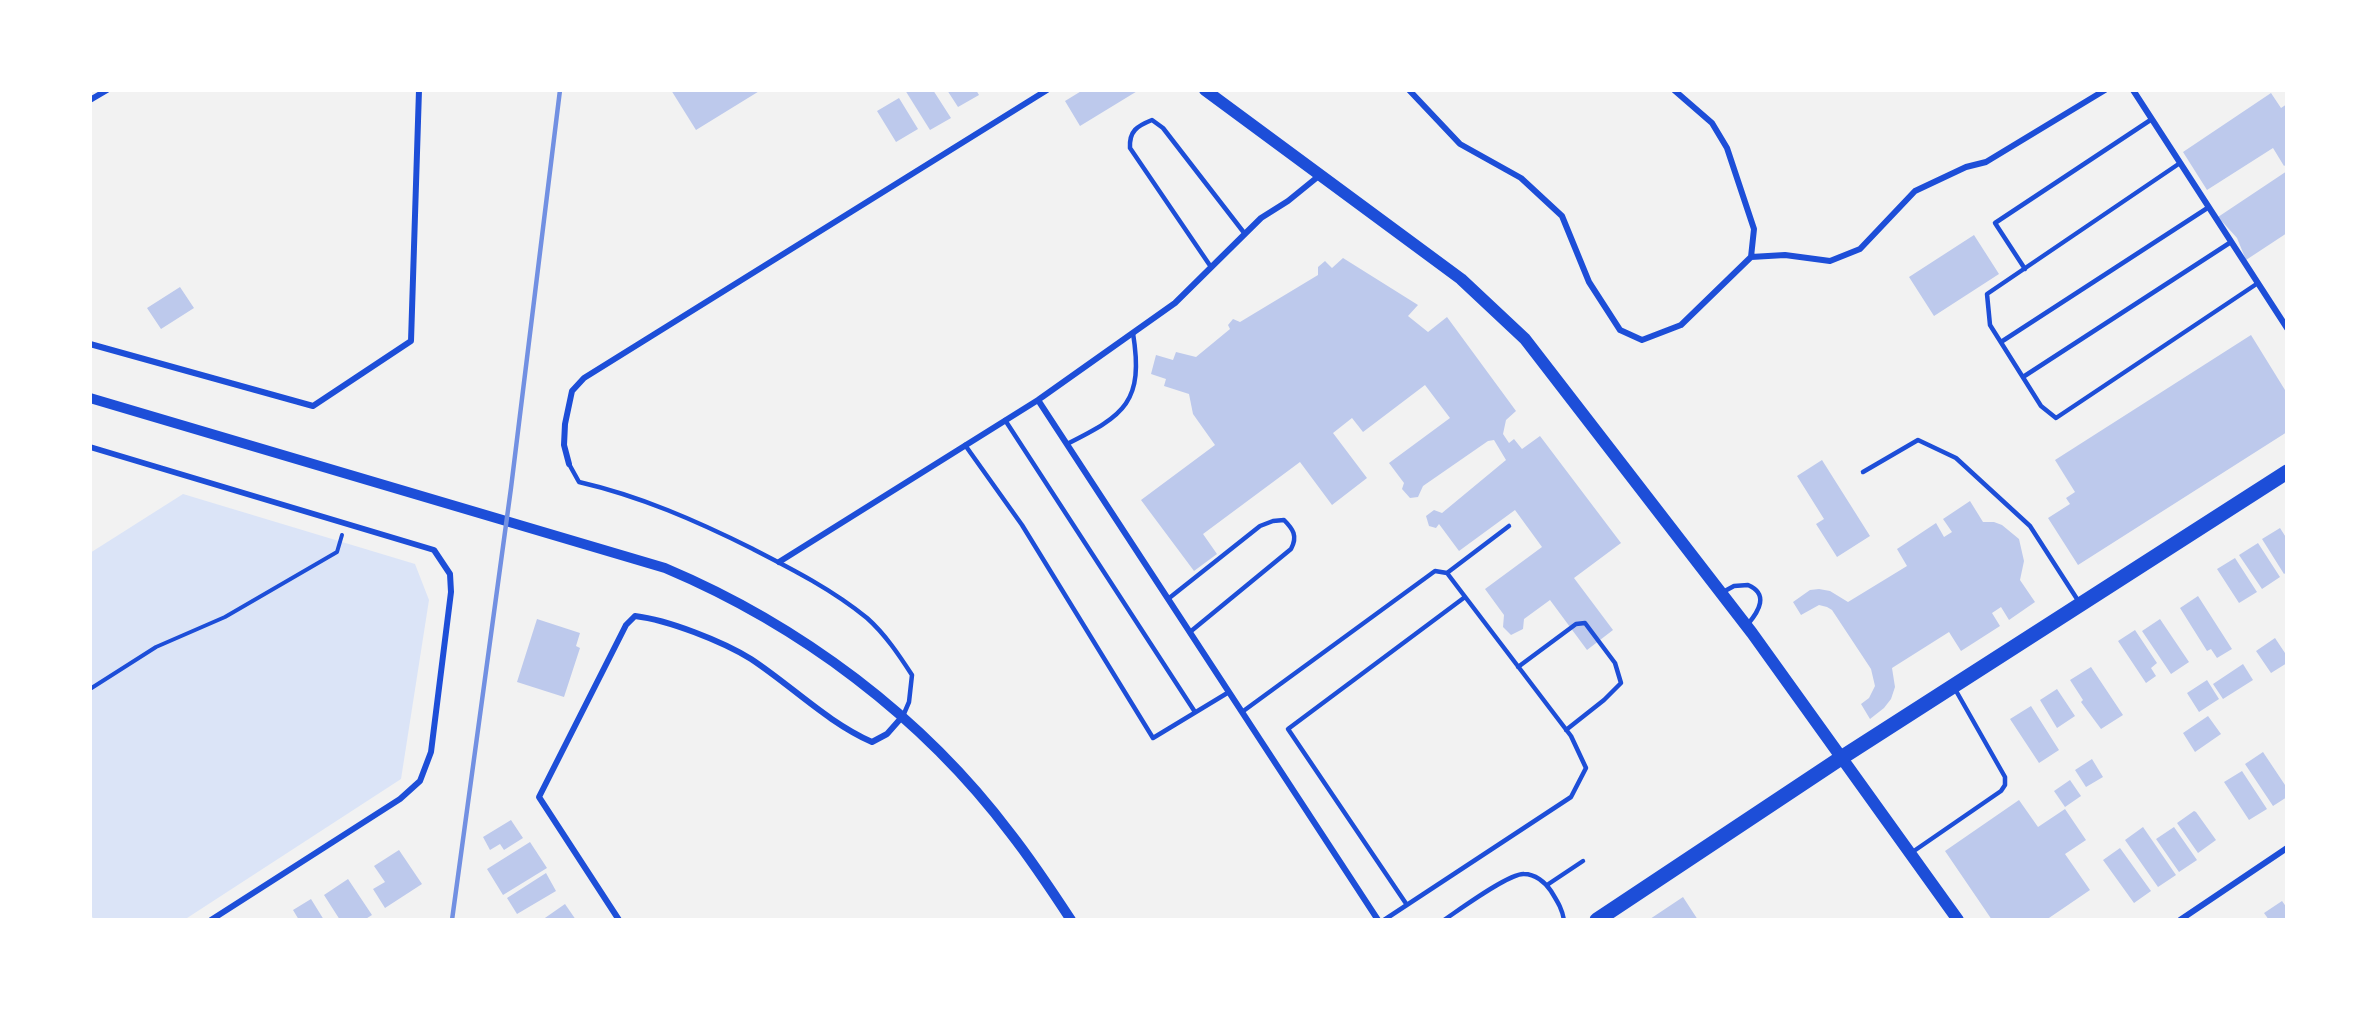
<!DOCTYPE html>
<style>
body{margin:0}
#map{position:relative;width:2377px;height:1010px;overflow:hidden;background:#f2f2f2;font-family:"IBM Plex Serif",serif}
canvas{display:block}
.frame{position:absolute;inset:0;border:92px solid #fff;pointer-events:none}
</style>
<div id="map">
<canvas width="2377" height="1010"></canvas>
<div class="frame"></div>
</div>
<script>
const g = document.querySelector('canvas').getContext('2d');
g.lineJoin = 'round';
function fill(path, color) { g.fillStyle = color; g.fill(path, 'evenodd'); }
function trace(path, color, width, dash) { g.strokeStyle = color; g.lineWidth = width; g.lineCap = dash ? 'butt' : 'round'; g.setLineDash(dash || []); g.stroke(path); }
const green = new Path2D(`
 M183,494l232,70 14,36 -28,179 -217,141h-90l-4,-7v-360z`);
const building = new Path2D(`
 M671,90h90l-65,40z
 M905,90h28l18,28 -21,12z
 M947,90h29l3,5 -21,12z
 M1083,90h56l-59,36 -15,-25z
 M2271,93l10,15 6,-4v60l-3,2 -11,-18 -66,42 -24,-38z
 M899,98l19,31 -22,13 -19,-31z
 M2287,171v62l-41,27 -9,-22 -19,-21z
 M1974,235l25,39 -65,42 -25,-39z
 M1343,258l75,47 -10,11 20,16 19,-15 69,94 -10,9 -3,14 6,9 5,-4 8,10 18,-13 81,107 -47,35 39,52 -26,20 -37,-50 -26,19 -1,10 -12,6 -8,-8 1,-12 -19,-26 57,-42 -27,-37 -56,41 -20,-27 -3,4 -7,-2 -3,-10 8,-6 8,3 64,-53 -12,-20 -6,1 -65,45 -5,11 -8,1 -8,-9 2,-6 -15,-20 61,-45 -25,-33 -62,47 -11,-14 -19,15 34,45 -35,27 -32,-43 -97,72 14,20 -23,17 -53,-71 74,-55 -22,-31 -4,-20 -25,-8 2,-7 -15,-5 5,-19 17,5 3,-8 20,5 34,-28 -2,-4 5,-6 7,3 78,-47v-8l7,-6 7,7z
 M180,287l14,21 -33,21 -14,-21z
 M2251,335l34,55 2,-1v43l-209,133 -30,-47 22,-14 -4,-6 9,-6 -20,-32z
 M1822,460l48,76 -33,21 -21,-33 8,-5 -27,-43z
 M1970,501l13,21h11l8,3 17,14 5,22 -4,19 15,22 -26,18 -8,-13 -9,6 8,13 -39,25 -12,-19 -57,36 3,19 -4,12 -7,9 -14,11 -9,-15 8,-6 6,-12 -4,-17 -39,-59 -5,-3 -8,-2 -18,10 -8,-13 17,-12 9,-1 11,2 18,11 59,-36 -10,-17 39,-26 8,14 8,-5 -9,-13z
 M2280,528l7,11v33l-3,2 -22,-35z
 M2258,543l22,34 -18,12 -23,-34z
 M2235,558l22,34 -18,11 -22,-34z
 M2198,596l34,53 -15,9 -6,-9 -4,2 -27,-43z
 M537,619l43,14 -4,13 4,2 -16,49 -47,-15z
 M2160,619l29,43 -18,12 -29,-43z
 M2135,630l22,33 -6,5 5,8 -10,7 -28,-42z
 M2275,638l12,18v7l-16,10 -15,-22z
 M2243,664l10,16 -30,19 -10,-15z
 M2091,667l32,48 -22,14 -20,-27 2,-2 -13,-20z
 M2207,680l12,19 -20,13 -12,-19z
 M2057,689l18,27 -18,12 -17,-28z
 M2031,706l28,44 -20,13 -29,-44z
 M2208,716l13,18 -26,18 -12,-19z
 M2263,752l24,36v9l-14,9 -28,-42z
 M2092,759l11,18 -17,10 -11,-17z
 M2242,771l25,38 -18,11 -25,-38z
 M2070,780l11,16 -16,11 -11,-16z
 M2019,800l19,27 27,-18 21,31 -21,14 25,36 -44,30h-54l-47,-69z
 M2194,811l2,1 20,28 -18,13 -21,-30z
 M511,820l12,18 -19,12 -4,-6 -10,6 -7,-13z
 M2143,827l33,48 -18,12 -33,-47z
 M2174,827l23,33 -18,12 -23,-33z
 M530,842l17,26 -44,27 -16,-26z
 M2120,848l31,43 -17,12 -31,-43z
 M399,850l23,34 -37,24 -12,-19 12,-7 -11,-16z
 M546,873l10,18 -39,23 -10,-16z
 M348,879l24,36 -8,5h-24l-16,-25z
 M1683,897l15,23h-47l-1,-1z
 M311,899l13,21h-25l-6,-10z
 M2282,901l5,7v12h-18l-5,-7z
 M565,904l11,16h-34z`);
const path = new Path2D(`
 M90,689l66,-42 69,-30 112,-65 5,-17`);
const service = new Path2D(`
 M2180,163l-193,131 3,31 51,81 15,12 202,-135
 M1211,267l-81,-119c-1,-17 7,-22 22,-28l11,8 82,106
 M2025,269l-30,-46 157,-104
 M2001,342l208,-135
 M2023,377l208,-135
 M1005,420l190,292
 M1067,444c58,-29 77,-42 66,-111
 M965,445l57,80 131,213 76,-46
 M569,464l10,18c61,14 118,39 174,67 39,20 80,41 114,69 18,16 32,37 45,57l-3,27 -6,14
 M1863,472l55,-32 38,18 74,68 49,76
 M1447,573l62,-47
 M1723,592l11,-6 14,-1c21,9 11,26 0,39
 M1168,599l92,-73 13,-5 11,-1c9,9 14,16 7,29l-101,83
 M1518,667l58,-43 9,-1 30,40 6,20 -17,17 -38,30
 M1242,712l193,-141 12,2 124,163 15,32 -15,29 -187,123
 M1911,853l90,-62 4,-6v-8l-50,-88
 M1547,885l36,-24
 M1407,905l-119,-176 177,-132
 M1444,920c15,-10 65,-47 80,-46 11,0 21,8 27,17 6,10 11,17 13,29`);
const minor = new Path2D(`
 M1409,90l51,54 61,34 41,38 27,66 31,48 22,10 39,-15 70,-68 3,-28 -27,-81 -15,-25 -38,-33
 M2133,90l154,238
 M90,100l17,-10
 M1751,257l34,-2 45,6 30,-12 55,-58 51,-24 20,-5 119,-72
 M90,344l223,62 98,-65 8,-251
 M1038,400l340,520
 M90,447l344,103 16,24 1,18 -20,160 -11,29 -20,18 -189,121
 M569,464l-5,-19 1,-21 7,-33 12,-13 463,-288
 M779,562l259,-162 137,-97 86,-85 27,-17 32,-26
 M619,920l-80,-123 87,-172 9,-9c33,4 87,25 116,43 41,27 76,63 121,83l15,-8 15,-17
 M2180,920l107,-72`);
const tertiary = new Path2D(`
 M90,398l575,170c135,57 258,149 346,266 22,28 41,57 60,86`);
const secondary = new Path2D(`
 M1205,90l256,189 64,60 227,294 206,287`);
const primary = new Path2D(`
 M1597,920l244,-162 446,-286`);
const rail = new Path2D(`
 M452,920l59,-432 49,-398`);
fill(green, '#dbe4f7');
fill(building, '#bdc9ec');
trace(path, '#1d4ed8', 4);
trace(service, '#1d4ed8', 4.5);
trace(minor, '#1d4ed8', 6);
trace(tertiary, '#1d4ed8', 10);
trace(secondary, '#1d4ed8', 12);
trace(primary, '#1d4ed8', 15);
trace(rail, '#7290e2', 4.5);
</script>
